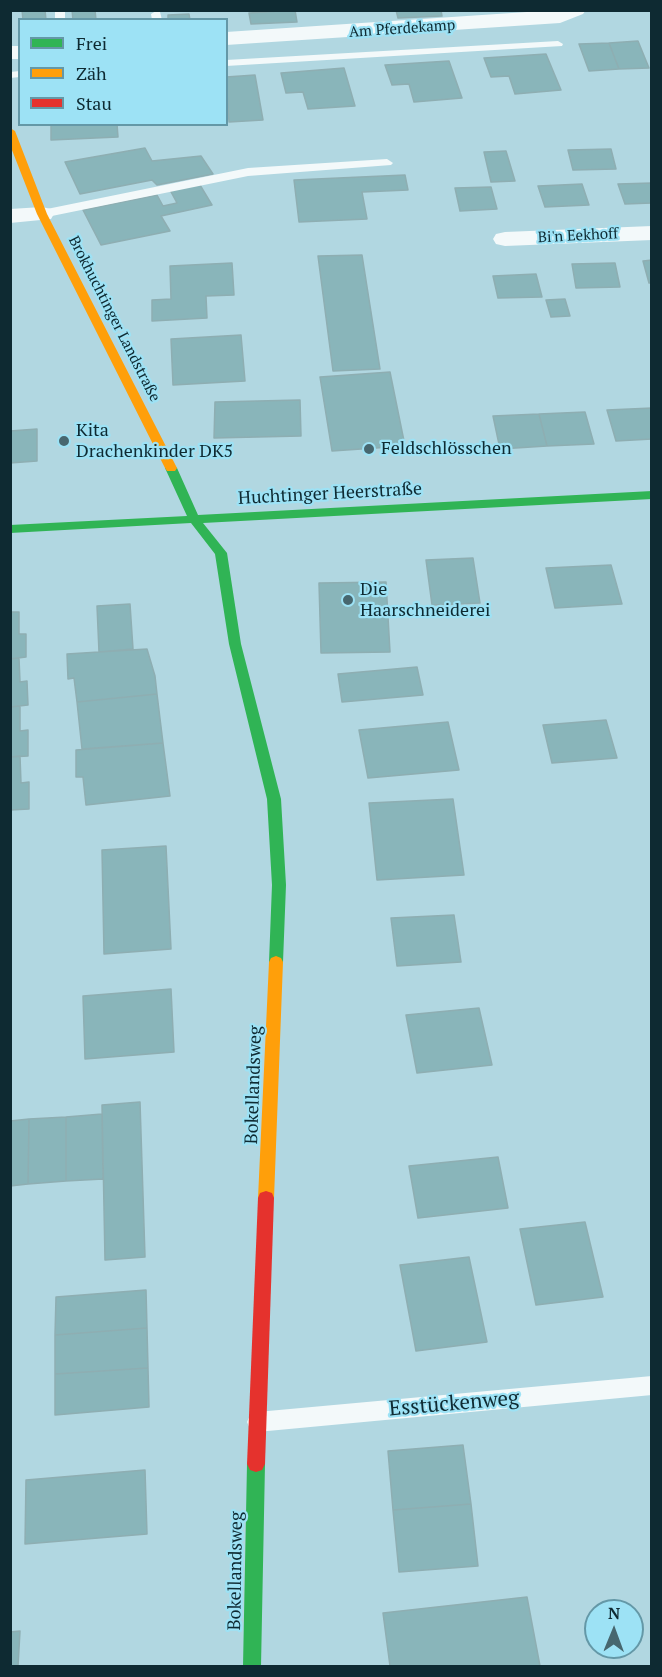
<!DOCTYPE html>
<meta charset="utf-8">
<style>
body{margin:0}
#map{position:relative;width:662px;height:1677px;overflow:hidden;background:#b1d7e1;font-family:"PT Serif",serif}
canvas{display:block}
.frame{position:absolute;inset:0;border:12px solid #0e2a32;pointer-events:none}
.legend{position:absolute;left:18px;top:18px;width:210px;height:108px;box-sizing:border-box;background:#9de2f5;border:2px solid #6498a7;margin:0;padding:8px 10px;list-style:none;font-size:18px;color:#0e2a32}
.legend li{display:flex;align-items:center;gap:12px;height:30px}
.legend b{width:30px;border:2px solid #6498a7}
.north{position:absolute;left:584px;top:1599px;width:60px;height:60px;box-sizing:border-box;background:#9de2f5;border:2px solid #6498a7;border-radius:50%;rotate:1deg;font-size:16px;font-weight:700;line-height:24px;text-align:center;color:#0e2a32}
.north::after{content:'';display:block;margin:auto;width:21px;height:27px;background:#47676f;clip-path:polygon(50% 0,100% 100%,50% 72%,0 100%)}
</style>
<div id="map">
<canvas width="662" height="1677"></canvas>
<div class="frame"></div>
<ul class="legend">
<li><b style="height:8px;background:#30b455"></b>Frei</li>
<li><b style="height:8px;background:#ff9f0a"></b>Zäh</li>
<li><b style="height:8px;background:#e5322d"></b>Stau</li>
</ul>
<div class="north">N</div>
</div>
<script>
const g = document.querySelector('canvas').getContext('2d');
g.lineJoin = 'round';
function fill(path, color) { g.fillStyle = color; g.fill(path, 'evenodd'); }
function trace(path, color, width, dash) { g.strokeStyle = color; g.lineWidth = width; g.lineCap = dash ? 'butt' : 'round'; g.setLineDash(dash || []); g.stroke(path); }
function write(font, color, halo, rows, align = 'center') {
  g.font = font + ' "PT Serif",serif'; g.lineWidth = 4.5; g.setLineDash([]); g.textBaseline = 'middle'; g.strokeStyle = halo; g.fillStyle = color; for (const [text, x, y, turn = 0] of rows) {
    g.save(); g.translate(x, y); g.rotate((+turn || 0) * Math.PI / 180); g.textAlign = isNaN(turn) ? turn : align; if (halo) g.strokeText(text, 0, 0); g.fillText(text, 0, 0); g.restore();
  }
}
const building = new Path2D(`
 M22,10h23l1,10h-23z
 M72,10h23l1,10h-23z
 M295,10l2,12 -46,2 -2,-11z
 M396,10h45l1,6 -44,2z
 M189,14l1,6h-22v-5z
 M638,41l11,27 -30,1 -10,-26z
 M609,43l10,26 -30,2 -10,-27z
 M546,54l15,36 -46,4 -6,-18 -18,1 -7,-19z
 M449,61l13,37 -48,4 -5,-18 -17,1 -7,-20z
 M344,68l11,38 -47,3 -5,-17 -17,1 -5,-20z
 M255,75l8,45 -34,2 -3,-45z
 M51,124h66l1,13 -67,3z
 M145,148l7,13 49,-5 12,18 -56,11 -5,-5 -72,14 -15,-32z
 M611,149l5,20 -43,1 -5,-20z
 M506,151l9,30 -24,1 -7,-30z
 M405,175l3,15 -46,2 5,27 -68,3 -5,-42z
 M652,183v20l-27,1 -7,-20z
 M582,184l7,21 -44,2 -7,-21z
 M200,185l12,20 -51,11 9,15 -69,14 -18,-35 74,-15 6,11 14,-3 -7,-13z
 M491,187l6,22 -37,2 -5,-23z
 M362,255l18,114 -47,2 -15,-115z
 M652,260v23h-3l-6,-22z
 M232,263l2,32 -28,1 1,22 -55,3v-21l19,-1 -1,-33z
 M615,263l5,24 -44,1 -4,-24z
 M536,274l6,23 -44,1 -5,-22z
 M565,299l5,17 -19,1 -5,-17z
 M241,335l4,46 -72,4 -2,-46z
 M390,372l15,74 -73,5 -12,-74z
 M300,400l1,36 -87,2 1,-36z
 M652,408v31l-36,2 -9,-31z
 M585,412l9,32 -47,2 -8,-32z
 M539,414l8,32 -47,3 -7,-33z
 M37,429v32l-27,2v-32z
 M473,558l7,45 -48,2 -6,-45z
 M611,565l11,39 -67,4 -9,-40z
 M386,582l4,70 -69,1 -2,-70z
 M130,604l3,45 -34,3 -2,-46z
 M10,612h9v22h7v23l-16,2z
 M147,649l8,27 2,18 -80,8 -3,-24 -6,1 -1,-25z
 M19,658l1,24 7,-1 1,24 -18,2v-48z
 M417,667l6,28 -81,7 -4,-28z
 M157,694l6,49 -81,6 -5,-47z
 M20,706v25l8,-1v26l-18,1v-50z
 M606,720l11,38 -65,5 -9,-38z
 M448,722l11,48 -91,8 -9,-48z
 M163,743l7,53 -84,9 -3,-28h-7v-27z
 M20,756l1,27 8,-1v27l-19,1v-53z
 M453,799l11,76 -87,5 -8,-77z
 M166,846l5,103 -67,5 -2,-104z
 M454,915l7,47 -64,4 -6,-48z
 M171,989l3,63 -89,7 -2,-63z
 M479,1008l13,57 -75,8 -11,-58z
 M140,1102l5,155 -40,3 -3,-155z
 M102,1114l1,65 -37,2v-64z
 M66,1117v64l-38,3 1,-65z
 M29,1119l-1,65 -18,2v-65z
 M498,1157l10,51 -90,10 -9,-52z
 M585,1222l18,75 -67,8 -16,-76z
 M469,1257l18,85 -71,9 -16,-86z
 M146,1290l1,38 -92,7 1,-38z
 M147,1328l1,40 -93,6v-39z
 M148,1368l1,39 -94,8v-41z
 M463,1445l8,59 -78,6 -5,-59z
 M145,1470l2,64 -122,10 1,-64z
 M471,1504l7,62 -79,6 -6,-62z
 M527,1597l13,69h-150l-7,-53z
 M20,1631l-2,35h-8v-34z`);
const lane = new Path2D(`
 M55,10h10v10h-10z
 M156,11l4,1 2,8h-10l-1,-6z
 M558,41l5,3 -1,2 -336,20v-6z
 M20,71v6l-10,1v-6z
 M387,159l6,4 -2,2 -143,11 -206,42 -6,-4 6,-4 206,-42z
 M652,1376v19l-395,37 -7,-3 -3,-7 3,-7 7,-3z`);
const street = new Path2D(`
 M557,10h29l-3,4 -23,9 -334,22v-13z
 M10,46h10v13h-10z
 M42,207l9,2 3,5 -3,5 -41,4v-14z
 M652,226v14l-147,6 -9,-2 -3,-5 3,-5 9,-2z`);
const fast = new Path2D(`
 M171,464l6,4 21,47 454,-24v8l-449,24 24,30 14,91 40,155 5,86 -3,77 -2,4h-10l-2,-4 3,-77 -5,-86 -38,-155 -14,-90 -24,-31 -181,10v-8l177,-9 -22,-48z
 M256,1456l6,2 3,6 -4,202h-18l4,-202 3,-6z`);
const slow = new Path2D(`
 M10,128l5,3 32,83 130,254 -2,3h-8l-2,-3 -128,-254 -27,-69z
 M276,956l5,2 2,4 -9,236 -2,5 -6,2 -6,-2 -2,-5 11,-236 2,-4z`);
const jam = new Path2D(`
 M266,1191l6,2 2,5 -9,266 -3,6 -6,2 -6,-2 -3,-6 11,-266 2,-5z`);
const markers = [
 [64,441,6,"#47676f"],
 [369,449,6,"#47676f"],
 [348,600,6,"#47676f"]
];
const farStreetnames = [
 ["Am Pferdekamp",402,29,-4],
 ["Bi'n Eekhoff",578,236,-3],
 ["Brokhuchtinger Landstraße",114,319,63]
];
const poiNames = [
 ["Kita",76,431],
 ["Drachenkinder DK5",76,452],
 ["Feldschlösschen",381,449],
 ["Die",360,590],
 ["Haarschneiderei",360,611]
];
const streetNames = [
 ["Huchtinger Heerstraße",330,494,-3],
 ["Bokellandsweg",254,1085,-88],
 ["Bokellandsweg",236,1571,-89]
];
const nearStreetnames = [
 ["Esstückenweg",454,1404,-5]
];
fill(building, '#89b5ba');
trace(building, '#8eaeb2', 1.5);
fill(lane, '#f3f9fa');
fill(street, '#f3f9fa');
fill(fast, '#30b455');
fill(slow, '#ff9f0a');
fill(jam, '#e5322d');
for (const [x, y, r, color] of markers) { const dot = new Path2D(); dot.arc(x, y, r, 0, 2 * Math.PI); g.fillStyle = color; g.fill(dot); trace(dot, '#9de2f5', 2); }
write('15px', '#0e2a32', '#9de2f5', farStreetnames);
write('18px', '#0e2a32', '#9de2f5', poiNames, 'left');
write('18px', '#0e2a32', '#9de2f5', streetNames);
write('21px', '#0e2a32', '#9de2f5', nearStreetnames);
</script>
